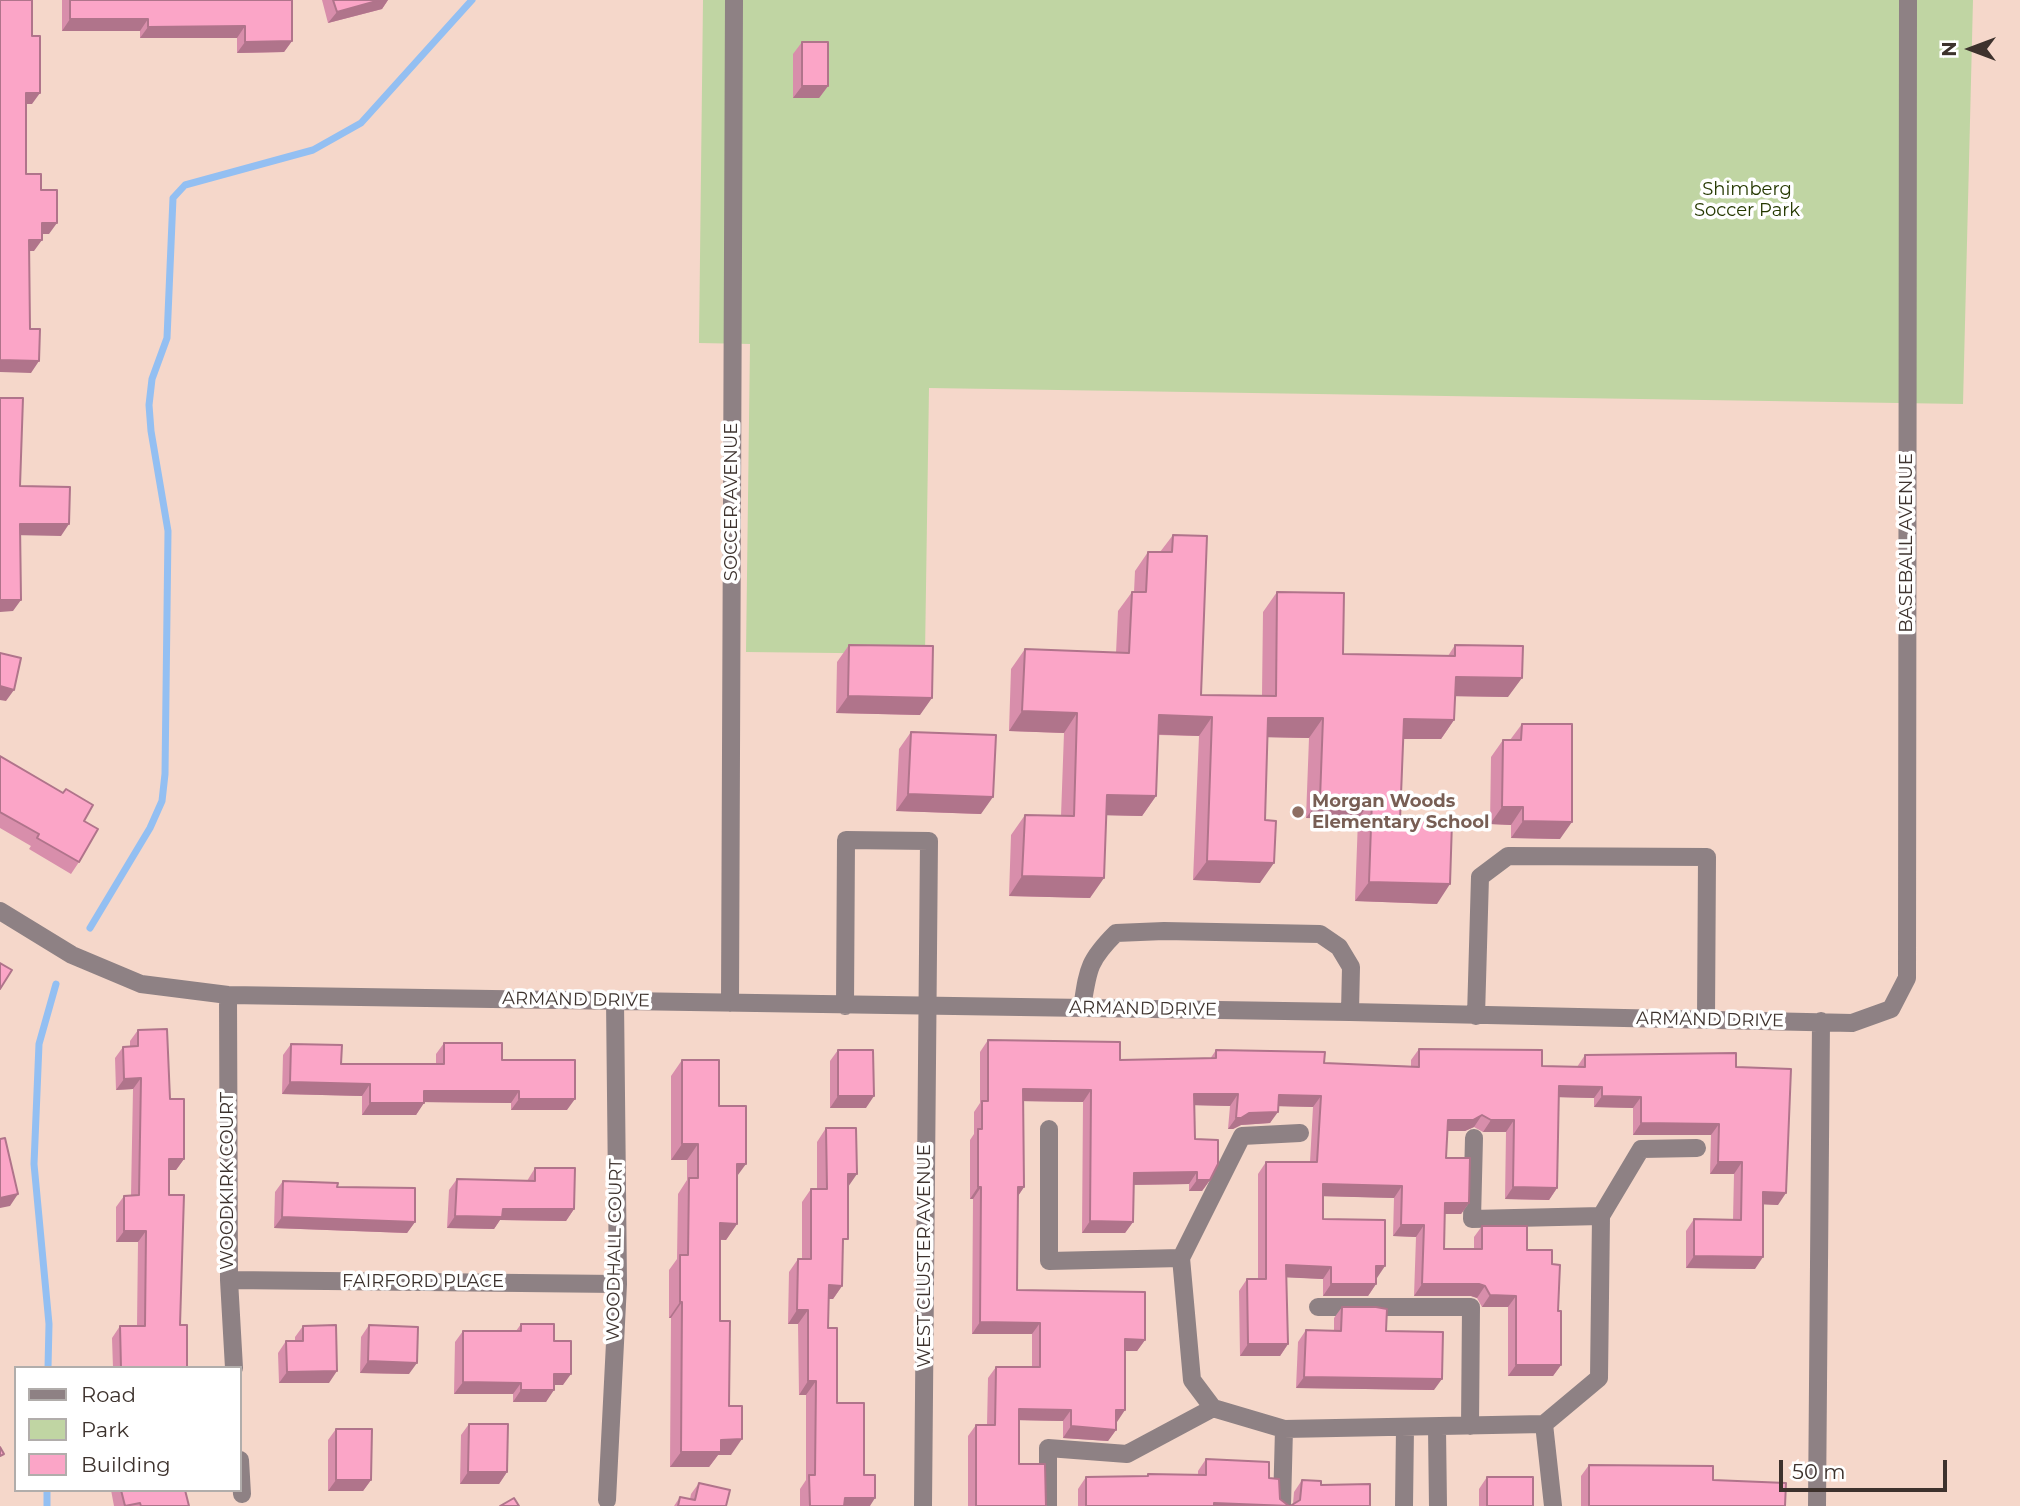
<!DOCTYPE html>
<style>
body{margin:0}
#map{position:relative;width:2020px;height:1506px;overflow:hidden;background:#f5d7ca;font-family:Montserrat,sans-serif}
canvas{display:block}
.legend{position:absolute;left:14px;top:1366px;width:228px;height:126px;box-sizing:border-box;background:#fff;border:2px solid #b1adab;margin:0;padding:9px 12px;list-style:none;font-size:21px;color:#3d322d}
.legend li{display:flex;align-items:center;gap:14px;height:35px}
.legend b{width:35px;border:2px solid #b1adab}
.north{position:absolute;left:1936px;top:14px;width:70px;height:70px;-webkit-text-stroke:5px #fff;paint-order:stroke;rotate:270deg;font-size:19px;font-weight:700;line-height:28px;text-align:center;color:#3d322d}
.north::after{content:'';display:block;margin:auto;width:24px;height:32px;background:#3d322d;clip-path:polygon(50% 0,100% 100%,50% 72%,0 100%)}
.scale{position:absolute;left:1779px;top:1460px;width:168px;height:32px;box-sizing:border-box;border:4px solid #3d322d;border-top:0;padding-left:9px;font-size:21px;line-height:24px;white-space:nowrap;color:#3d322d;-webkit-text-stroke:5px #fff;paint-order:stroke}
</style>
<div id="map">
<canvas width="2020" height="1506"></canvas>
<ul class="legend">
<li><b style="height:9px;background:#8e8184"></b>Road</li>
<li><b style="height:19px;background:#c0d5a3"></b>Park</li>
<li><b style="height:19px;background:#fba5c7"></b>Building</li>
</ul>
<div class="north">N</div>
<div class="scale">50 m</div>
</div>
<script>
const g = document.querySelector('canvas').getContext('2d');
g.lineJoin = 'round';
function fill(path, color) { g.fillStyle = color; g.fill(path, 'evenodd'); }
function trace(path, color, width, dash) { g.strokeStyle = color; g.lineWidth = width; g.lineCap = dash ? 'butt' : 'round'; g.setLineDash(dash || []); g.stroke(path); }
function write(font, color, halo, rows, align = 'center') {
  g.font = font + ' Montserrat,sans-serif'; g.lineWidth = 7; g.setLineDash([]); g.textBaseline = 'middle'; g.strokeStyle = halo; g.fillStyle = color; for (const [text, x, y, turn = 0] of rows) {
    g.save(); g.translate(x, y); g.rotate((+turn || 0) * Math.PI / 180); g.textAlign = isNaN(turn) ? turn : align; if (halo) g.strokeText(text, 0, 0); g.fillText(text, 0, 0); g.restore();
  }
}
const green = new Path2D(`
 M703,0h1270l-10,404 -1034,-16 -4,266 -179,-2 4,-308 -51,-1z`);
const stream = new Path2D(`
 M90,928l60,-100 12,-27 3,-27 3,-243 -17,-100 -2,-26 3,-26 15,-41 6,-140 12,-13 128,-35 48,-27 111,-123
 M48,1368l1,-44 -15,-160 5,-120 17,-60
 M47,1506v-16`);
const minor = new Path2D(`
 M0,911l72,44 69,29 87,11 1122,17 502,11 39,-14 16,-31 1,-978
 M228,995l1,285 5,88
 M730,1003l4,-1003
 M845,1006l1,-166 83,1 -6,665
 M1082,1008c6,-39 6,-47 34,-75l48,-2 156,3 19,13 12,20 -1,45
 M1476,1016l4,-139 28,-21 199,1 -1,162
 M1049,1129v132l132,-3
 M1300,1133l-58,3 -61,122 11,122 21,28 71,21 260,-5 55,-46 2,-162 40,-67 56,-1
 M1474,1138l-2,81 129,-3
 M229,1280l389,4
 M1318,1307h153l-1,119
 M1544,1424l9,82
 M1437,1428l1,78
 M240,1460l2,34
 M607,1500l11,-216 -3,-284
 M1048,1506v-58l79,6 86,-46
 M1282,1506l2,-77
 M1404,1506l1,-78
 M1817,1506l4,-485`);
const wall = new Path2D(`
 M62,0h230v41l-8,11 -47,1v-15h-97v-7h-78z
 M322,0h66l-6,9 -54,14z
 M802,42l26,44 -9,12h-26v-44z
 M1173,535l28,160h61l1,-83 14,-20 66,62 105,2 7,-11 53,52 -53,-1 -1,24 -13,19h-38l-3,81 37,84 -82,-3 3,-82 -52,-1 3,-80 -41,-1 -8,146 -67,-3 6,-144 -41,-1 -2,61 -14,20 -35,-1 -17,83 -81,-2 2,-61 14,-20 36,1 3,-83 -55,-2 2,-62 14,-20 91,4 2,-42 14,-19h2l1,-21 13,-19h12z
 M849,645l71,70 -84,-2 1,-51z
 M1522,724l38,115 -49,-1v-13l-21,-1 1,-67 12,-17h7z
 M911,732l70,82 -85,-3 3,-62z
 M0,756l84,65 -5,41 -8,12 -42,-25 2,-3 -31,-18z
 M138,1030l32,69 14,60 -8,11h-7v25l11,130 7,43h-74l-1,-30 8,-12h17l1,-84h-22v-35l8,-11h7l2,-107 -17,1 -1,-32 8,-11 7,-1v-5z
 M988,1040l132,20 90,-1 6,-9 108,13 87,3v-6l8,-11 123,17 35,1 8,-12 151,12 42,138 -15,-1 -8,65 -69,-1v-37l8,-12 39,1 1,-46h-24l1,-39h-78v-27l-39,-1v-9l-35,-1 -2,91 -8,12 -44,-1 1,-67h-23l-9,-5 -9,4h-18l-1,27 23,45 -8,11h-16l-1,35h30v-12l8,-11 70,38 6,47 3,54 -8,11h-45v-69h-26l-5,-9 -6,-2h-57l2,-59 -23,-1 1,-38 -71,-2v23l54,59 -1,6 -8,12h-45v-17l-37,-2 2,67 -8,12h-40l-1,-65 8,-12h11v-105l8,-12h44l3,-55 -34,-1 -9,17 -29,2 -8,4h-5l2,-23 -36,-1 1,34 15,41 -8,11h-13v-7l-55,1 -1,37 -8,11h-43l1,-131 -60,-1 1,86 -6,9 -1,94 128,50 -8,11h-12l-9,79 -8,11 -45,-3v-17l-44,-1v44l27,42h-78v-70l8,-11h11l1,-47 8,-11h36v-33h-60l1,-135h-3v-59l4,-6v-22l6,-9v-51z
 M444,1043l58,17 65,50h-56v-7l-87,-1 -8,13h-54v-19l-80,-2 1,-39 8,-11 50,20h95v-10z
 M838,1050l28,58h-36v-47z
 M682,1060l37,46 18,71v47l-11,16h-6v81l9,85 2,49h-13l-9,12h-39l1,-149h-2v-48l8,-11 1,-65 9,-14v-20h-16v-84z
 M826,1128l22,59 -5,59 -1,40 -9,13h-4l-1,29 9,75 27,72 6,31h-70v-17l6,-9v-85h-7l-1,-71h-10l1,-52 9,-13h4v-57l9,-13h6v-47z
 M535,1168l39,41 -8,12 -66,-1 -6,9 -47,-1 2,-38 8,-11 70,2z
 M283,1181l54,6 78,35 -8,11 -133,-5 1,-36z
 M1342,1307l44,24 48,59 -138,-2 2,-46 8,-12 28,1v-13z
 M521,1324l33,17 9,44h-9l-8,17h-33v-8h-59l1,-52 8,-11h53z
 M369,1325l40,49 -49,-1 1,-36z
 M303,1326l26,57h-50l-1,-30 8,-12h9v-4z
 M469,1424l38,48 -8,12h-39l1,-49z
 M336,1429l35,51 -8,11h-35v-51z
 M1206,1459l63,19 11,21 9,7h-211v-17l8,-12 61,-1 1,-2 50,1v-4z
 M1589,1465l124,15 72,26h-204v-30z
 M1487,1477l46,29h-54v-17z
 M1302,1480l19,5 -28,19 1,-12z
 M699,1483l27,23h-52l6,-9 10,2 1,-5z
 M111,1490h74l4,16h-75z`);
const shadedWall = new Path2D(`
 M380,0h8l-6,9 -54,14 9,-11z
 M70,19h78l-8,12h-78z
 M245,26l-8,12h-97l8,-11z
 M292,41l-8,11 -47,1 8,-11z
 M802,86h26l-9,12h-26z
 M26,93h14l-8,11h-14z
 M42,223h15l-8,11h-15z
 M29,240h13l-8,11h-13z
 M0,360l39,1 -8,12 -31,-1z
 M20,524h49l-8,12 -49,-1z
 M0,600h21l-8,11 -13,1z
 M1456,677l66,1 -14,19 -66,-1z
 M0,686l14,4 -8,11 -6,-1z
 M848,696l84,2 -12,17 -84,-2z
 M1022,711l55,2 -13,20 -55,-2z
 M1159,715l53,2 -13,19 -54,-2z
 M1268,718h55l-14,20 -55,-1z
 M1404,719l50,1 -13,19h-51z
 M908,794l85,3 -12,17 -85,-3z
 M1107,795l49,1 -14,20 -49,-1z
 M1320,799h52l-14,20 -52,-1z
 M1502,807h21l-12,18 -21,-1z
 M1523,821l49,1 -12,17 -49,-1z
 M1207,861l67,2 -14,20 -67,-3z
 M1022,876l82,2 -14,20 -81,-2z
 M1369,882l81,2 -13,20 -82,-3z
 M141,1078l-8,11 -17,1 8,-11z
 M290,1082l80,2 -8,12 -80,-2z
 M1559,1086l43,1 -8,11 -43,-1z
 M1023,1089l68,1 -8,12 -68,-1z
 M424,1091h95l-8,12 -95,-1z
 M1194,1094h44l-8,12 -44,-1z
 M1279,1095l42,1 -8,11 -42,-1z
 M838,1096h36l-8,12h-36z
 M1602,1096l39,1 -8,11 -39,-1z
 M519,1099h56l-8,11h-56z
 M370,1103h54l-8,12h-54z
 M1278,1112l-8,11 -29,2 -8,4h-5l8,-11 13,-5z
 M1482,1115l-8,12 -9,4h-25l8,-11z
 M1491,1120h23l-8,12h-23z
 M1641,1123l78,1 -8,11h-78z
 M682,1144h16l-11,16h-16z
 M169,1159h15l-8,11h-16z
 M1718,1162h24l-8,12h-24z
 M737,1164h9l-11,15z
 M1197,1172l-8,12 -63,1 8,-12z
 M848,1174h9l-9,13z
 M1197,1180h13l-8,11h-13z
 M1323,1184l79,2 -8,12 -79,-2z
 M978,1187h3l-8,12h-3z
 M1018,1187h6l-8,12z
 M1513,1187l44,1 -8,12 -44,-1z
 M1763,1192l23,1 -8,12 -23,-1z
 M18,1194l-8,12 -10,2v-10z
 M1445,1203h24l-8,11h-24z
 M503,1209h71l-8,12 -66,-1 -6,9 -47,-1 8,-12z
 M282,1217l133,5 -8,11 -133,-5z
 M1090,1221l43,1 -8,11h-43z
 M720,1223l17,1 -11,16 -17,-1z
 M1401,1225h23l-8,12 -23,-1z
 M124,1231h22l-8,11h-22z
 M1694,1256l69,1 -8,12 -69,-1z
 M1286,1265l45,2 -8,12 -45,-2z
 M1376,1266h9l-8,12z
 M1331,1284h45l-8,12h-45z
 M1422,1284h57l6,2 -8,12 -6,-2h-57z
 M829,1285l13,1 -9,13h-14z
 M1490,1295l26,1 -8,11h-26z
 M680,1302h2l-11,16h-2z
 M797,1310h11l-10,14h-10z
 M980,1322l60,1 -8,11h-60z
 M1125,1339l20,1 -8,11h-20z
 M1248,1344h40l-8,12h-40z
 M368,1361l49,2 -8,11 -49,-1z
 M1516,1365h45l-8,11h-45z
 M337,1371l-8,12h-50l8,-11z
 M554,1374h17l-8,11h-17z
 M1304,1377l138,2 -8,11 -138,-2z
 M808,1381h8l-10,14h-7z
 M463,1382l58,1 -8,11h-59z
 M521,1390h33l-8,12h-33z
 M1019,1409l52,1 -8,11 -52,-1z
 M1116,1410h9l-8,12 -9,-1z
 M1071,1426l45,4 -8,11 -45,-3z
 M742,1439l-11,16h-13l-9,12h-39l11,-15 40,-12z
 M468,1472h39l-8,12h-39z
 M336,1480h35l-8,11h-35z
 M845,1498h30l-5,8h-31z
 M1214,1503l75,3h-77z`);
const building = new Path2D(`
 M0,0h32v36h8v57h-14v81h15v16h16v33h-15v17h-13l1,89h10l-1,32 -39,-1z
 M70,0h222v41l-47,1v-16l-97,1v-8h-78z
 M333,0h47l-43,12z
 M802,42h26v44h-26z
 M0,398h23l-3,88 50,1 -1,37h-49l1,76h-21z
 M1173,535l34,1 -6,159 75,1 1,-104 67,1 -1,61 112,2v-11l68,1 -1,32 -66,-1 -2,43 -50,-1 -4,101 52,2 -2,62 -81,-2 3,-83h-52l3,-81h-55l-3,102 11,1 -2,42 -67,-2 5,-144 -53,-2 -3,81 -49,-1 -3,83 -82,-2 3,-61 49,1 3,-103 -55,-2 3,-62 104,4 3,-61h14l2,-40h24z
 M849,645l84,1 -1,52 -84,-2z
 M0,653l21,5 -7,32 -14,-4z
 M1522,724h50v98l-49,-1v-14h-21l1,-67h18z
 M911,732l85,3 -3,62 -85,-3z
 M0,756l63,37 3,-4 27,16 -9,16 14,8 -19,33 -42,-24 2,-4 -39,-22z
 M0,963l12,7 -12,19z
 M167,1029l3,70h14v60h-15v36h15l-4,130h7v43h-66l-1,-42h25l1,-95h-22v-35l15,-1 2,-117 -17,1 -1,-32 15,-1v-16z
 M988,1040l132,2v18l96,-2v-8l109,2 -1,11 95,4v-18l123,1v16l43,1v-12l151,-2v14l55,2 -5,124 -23,-1v65l-69,-1v-37l47,1 1,-58h-24l1,-38 -78,-1v-26l-39,-1v-9l-43,-1 -2,102 -44,-1 1,-67h-23l-9,-5 -9,5h-25l-2,38h24l-1,45h-24l-1,46h38v-23h45v24h25v14l8,1 -2,46h3v54h-45v-69l-26,-1 -5,-9 -6,-2h-57l2,-59h-23l1,-39 -79,-2v35l62,1v46h-9v18h-45v-17l-45,-2 2,79h-40l-1,-65h19v-117h51l4,-66 -42,-1 -1,17 -29,1 -8,5h-5l2,-24h-44l1,45 23,1v24l-8,16h-13v-8l-63,1 -1,49 -43,-1 1,-131 -68,-1 1,98h-6l-1,103 128,2v48l-20,-1v71h-9v20l-45,-4v-16l-52,-1v55h26l1,42h-70v-81h19l1,-58h44v-44l-60,-1 1,-135h-3v-58h4v-28h6z
 M444,1043h58v17h73v39h-56v-8h-95v12h-54v-19l-80,-2 1,-38 51,1 -1,19h103z
 M838,1050h35l1,46h-36z
 M682,1060h37v46h27v58h-9v60l-17,-1v98h10l-1,85h13v33l-21,1v12h-40l1,-150h-2v-47h8l1,-77h9v-34h-16z
 M826,1128h30l1,46h-9v65h-5l-1,47 -13,-1 -1,43h9v75h27v72h11v23h-30l-1,8h-34l-1,-31h6l1,-94h-8v-71h-11l1,-51h13v-70h16z
 M5,1138l13,56 -18,4v-59z
 M535,1168h40l-1,41h-71l-1,8 -47,-1 2,-37 78,2z
 M283,1181l55,2 -1,4 78,1v34l-133,-5z
 M1342,1307h34l11,2 -1,22 57,1 -1,47 -138,-2 2,-47 35,1z
 M521,1324h33v17h17v33h-17v16h-33v-7l-58,-1v-51h58z
 M336,1325l1,46 -50,1 -1,-31h17v-15z
 M369,1325l49,2 -1,36 -49,-2z
 M469,1424h39l-1,48h-39z
 M336,1429h36l-1,51h-35z
 M0,1447l4,7 -4,2z
 M1206,1459l63,3v16l10,1 1,20 9,7 -75,-3v3h-128v-29l62,-1v-2l58,1z
 M1589,1465l124,1v14l73,3 -1,23h-196z
 M1487,1477h46v29h-46z
 M1302,1480l19,1v4l49,-1v22h-80l10,-6z
 M699,1483l31,7 -4,16h-48l2,-9 15,3z
 M121,1490h64l4,16h-48l-1,-3 -15,3z
 M514,1498l5,8h-19z`);
const markers = [
 [1298,812,7,"#8d6e63"]
];
const parkNames = [
 ["Shimberg",1747,190],
 ["Soccer Park",1747,211]
];
const streetNames = [
 ["SOCCER AVENUE",732,502,-90],
 ["BASEBALL AVENUE",1907,543,-90],
 ["ARMAND DRIVE",576,1000,1],
 ["ARMAND DRIVE",1143,1009,1],
 ["ARMAND DRIVE",1710,1020,1],
 ["WOODKIRK COURT",228,1181,-90],
 ["WOODHALL COURT",615,1250,-89],
 ["WEST CLUSTER AVENUE",925,1256,-90],
 ["FAIRFORD PLACE",423,1282]
];
const educationNames = [
 ["Morgan Woods",1312,802],
 ["Elementary School",1312,823]
];
fill(green, '#c0d5a3');
trace(stream, '#93bff2', 7);
trace(minor, '#8e8184', 18);
fill(wall, '#d88eab');
fill(shadedWall, '#b0748b');
fill(building, '#fba5c7');
trace(building, '#b0748b', 2);
for (const [x, y, r, color] of markers) { const dot = new Path2D(); dot.arc(x, y, r, 0, 2 * Math.PI); g.fillStyle = color; g.fill(dot); trace(dot, '#fff', 2.5); }
write('18px', '#253800', '#fff', parkNames);
write('18px', '#3d322d', '#fff', streetNames);
write('bold 18px', '#785e54', '#fff', educationNames, 'left');
</script>
